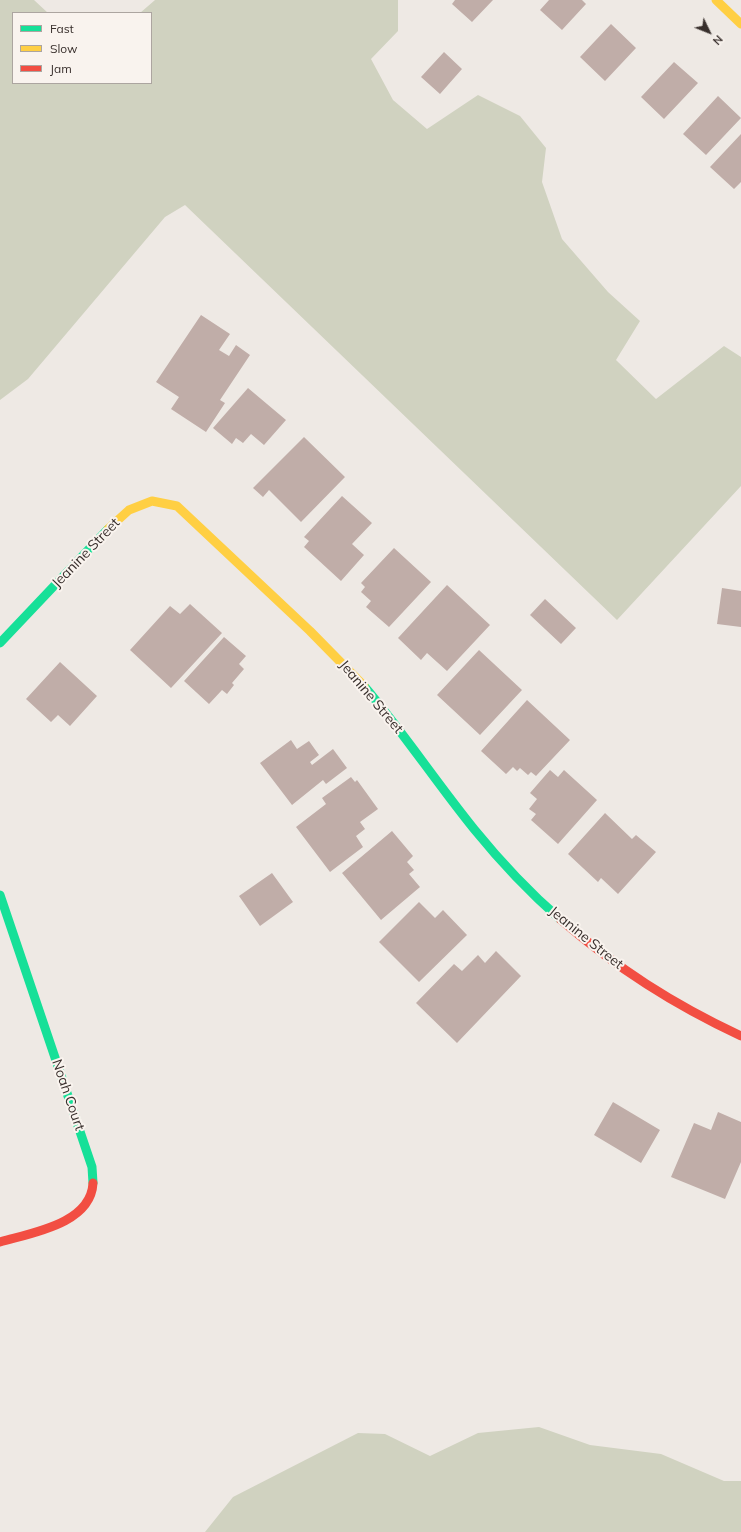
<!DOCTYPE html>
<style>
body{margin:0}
#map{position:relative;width:741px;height:1532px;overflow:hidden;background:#eee9e4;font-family:Mulish,sans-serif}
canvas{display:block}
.legend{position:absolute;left:12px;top:12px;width:140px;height:72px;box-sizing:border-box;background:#f9f3ee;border:1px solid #aca5a0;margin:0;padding:5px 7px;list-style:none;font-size:12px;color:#382f2c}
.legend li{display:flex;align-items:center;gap:8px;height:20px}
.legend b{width:20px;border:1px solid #aca5a0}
.north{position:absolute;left:689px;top:12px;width:40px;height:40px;-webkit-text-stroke:3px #f9f3ee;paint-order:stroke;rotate:133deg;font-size:11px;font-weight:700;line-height:16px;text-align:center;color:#382f2c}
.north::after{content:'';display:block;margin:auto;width:14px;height:18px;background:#382f2c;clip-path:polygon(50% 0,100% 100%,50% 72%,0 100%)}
</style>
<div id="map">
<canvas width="741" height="1532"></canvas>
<ul class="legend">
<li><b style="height:5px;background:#16e098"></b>Fast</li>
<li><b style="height:5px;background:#ffcf43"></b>Slow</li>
<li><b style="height:5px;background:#f24e42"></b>Jam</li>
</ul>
<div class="north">N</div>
</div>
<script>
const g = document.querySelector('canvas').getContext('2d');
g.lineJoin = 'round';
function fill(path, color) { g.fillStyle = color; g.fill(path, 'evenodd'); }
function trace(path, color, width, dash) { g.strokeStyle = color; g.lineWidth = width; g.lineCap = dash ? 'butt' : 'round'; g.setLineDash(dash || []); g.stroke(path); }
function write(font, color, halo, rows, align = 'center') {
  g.font = font + ' Mulish,sans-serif'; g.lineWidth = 4; g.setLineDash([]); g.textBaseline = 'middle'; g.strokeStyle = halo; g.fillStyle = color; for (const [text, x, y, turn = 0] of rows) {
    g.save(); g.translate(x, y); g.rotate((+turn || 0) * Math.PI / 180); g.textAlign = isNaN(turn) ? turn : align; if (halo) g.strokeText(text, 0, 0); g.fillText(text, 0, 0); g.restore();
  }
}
const green = new Path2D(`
 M0,0h34l14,13h-35v70h138v-70h-11l15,-13h243v31l-27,28 22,41 34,29 51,-34 42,21 26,32 -4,34 20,57 46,53 32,29 -24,39 40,39 68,-53 17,11v129l-124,134 -432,-415 -20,12 -137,162 -28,21z
 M539,1427l51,18 71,9 63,27h17v51h-536l28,-35 125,-64 27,1 45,22 48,-23z`);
const building = new Path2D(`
 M455,0h38l-21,22 -20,-18z
 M549,0h33l4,4 -24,26 -22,-20z
 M611,24l25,24 -31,33 -25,-24z
 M444,52l18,17 -22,25 -19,-17z
 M674,62l24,21 -34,36 -23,-22z
 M718,96l23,22 -35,37 -23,-21z
 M741,134v48l-7,7 -24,-22z
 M201,315l29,19 -11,16 10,6 7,-11 14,10 -30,45 5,3 -19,29 -35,-23 8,-12 -23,-15z
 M248,388l38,32 -22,25 -13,-11 -8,9 -7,-5 -4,6 -19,-16z
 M304,437l41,40 -44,45 -32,-32 -6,7 -10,-9z
 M342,496l30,27 -20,21 12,11 -23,26 -37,-34 5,-6 -5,-4z
 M394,548l37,34 -42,45 -23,-20 5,-6 -10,-9 4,-5 -4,-4z
 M447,585l43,40 -43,46 -20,-18 -6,7 -23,-22z
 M722,588l19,3v36l-24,-3z
 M545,599l31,29 -15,16 -31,-29z
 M190,604l32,29 -51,55 -41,-38 40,-44 10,8z
 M224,637l22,19 -7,8 5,5 -12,14 2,2 -7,9 -5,-4 -13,14 -25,-23z
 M479,650l43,40 -42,45 -43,-40z
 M60,662l37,34 -27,30 -12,-11 -7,7 -25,-23z
 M527,700l43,40 -34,36 -5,-4 -3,3 -8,-7 -3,3 -4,-4 -7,7 -25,-23z
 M291,740l6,9 12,-8 10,14 -9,7 2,3 21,-16 14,19 -21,16 -3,-4 -31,25 -32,-42z
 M550,770l8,7 6,-7 33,30 -39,44 -27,-24 5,-6 -7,-5 8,-10 -7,-6z
 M351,777l4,5 2,-2 21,29 -18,13 5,7 -9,7 7,11 -33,25 -34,-45 30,-23 -4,-6z
 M605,813l27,26 4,-4 20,17 -38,42 -17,-16 -3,4 -30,-28z
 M392,831l21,25 -6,6 7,8 -5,4 11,13 -39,33 -39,-47z
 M272,873l21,29 -33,24 -21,-30z
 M419,902l16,16 8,-8 24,25 -48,47 -40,-40z
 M496,951l25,25 -64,67 -41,-40 38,-39 8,7 16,-16 7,8z
 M613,1102l47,28 -19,33 -47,-28z
 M718,1112l23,10v40l-16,37 -54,-22 23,-54 17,7z`);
const fast = new Path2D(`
 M0,643l108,-114
 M364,686c39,46 72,96 110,143 26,32 55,63 86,90
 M0,895l92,272 1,16`);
const slow = new Path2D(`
 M716,0l25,24
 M108,529l21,-19 23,-9 25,5 133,125 54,55`);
const jam = new Path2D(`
 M560,919c58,50 113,85 181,117
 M0,1242c31,-9 91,-18 93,-59`);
const streetNames = [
 ["Jeanine Street",86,553,-46],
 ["Jeanine Street",371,697,50],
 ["Jeanine Street",586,938,39],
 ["Noah Court",68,1095,71]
];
fill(green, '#d0d2c0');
fill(building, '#c0ada8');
trace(fast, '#16e098', 9);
trace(slow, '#ffcf43', 9);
trace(jam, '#f24e42', 9);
write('14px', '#382f2c', '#f9f3ee', streetNames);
</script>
